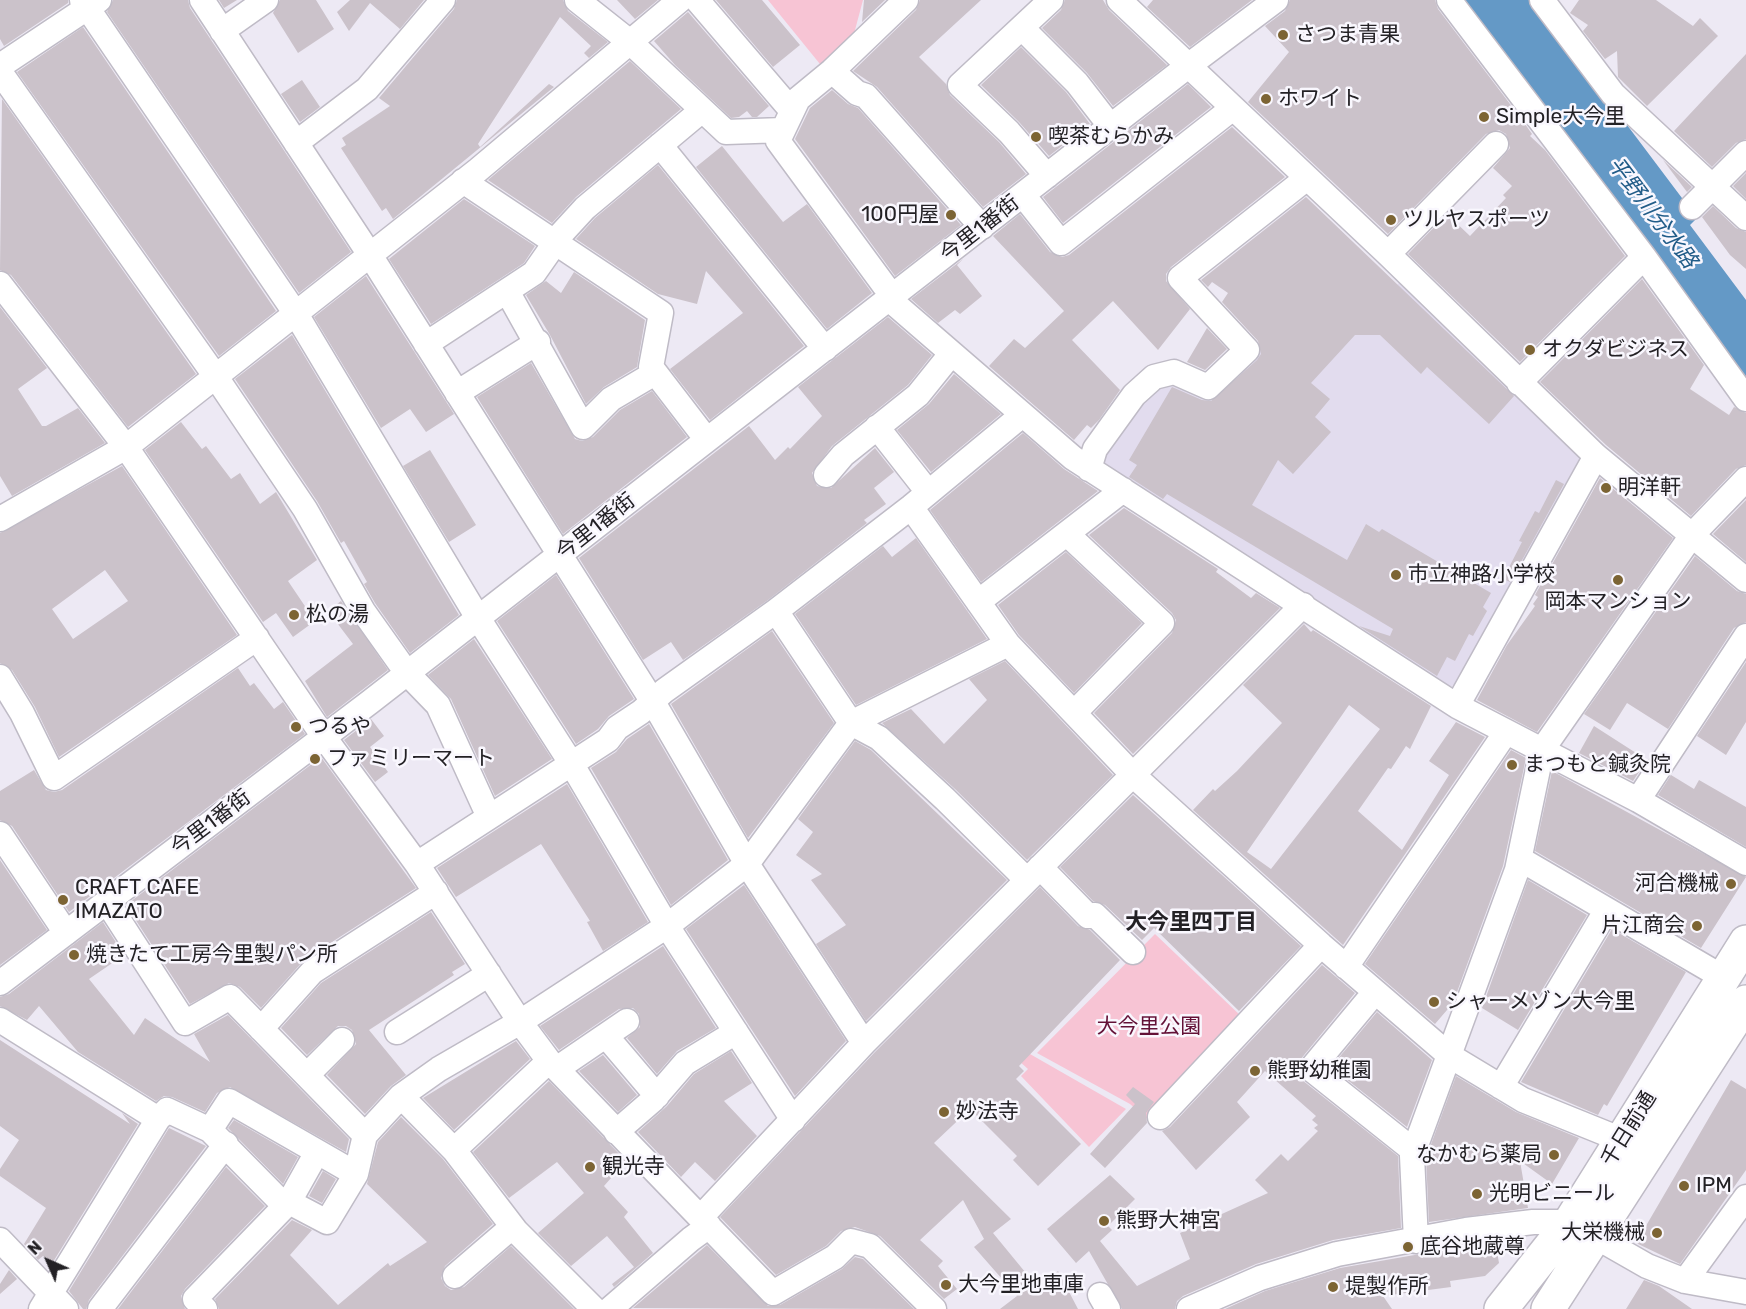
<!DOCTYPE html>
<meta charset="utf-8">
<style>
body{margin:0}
#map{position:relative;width:1746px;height:1309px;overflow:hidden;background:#ede9f4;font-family:Rubik,sans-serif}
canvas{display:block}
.north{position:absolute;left:18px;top:1231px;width:60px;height:60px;-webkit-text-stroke:4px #f9f7fe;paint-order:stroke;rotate:315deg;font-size:16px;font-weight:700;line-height:24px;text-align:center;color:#232125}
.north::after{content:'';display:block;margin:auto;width:21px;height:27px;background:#232125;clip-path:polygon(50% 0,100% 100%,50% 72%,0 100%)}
</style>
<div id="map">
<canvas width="1746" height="1309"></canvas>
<div class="north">N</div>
</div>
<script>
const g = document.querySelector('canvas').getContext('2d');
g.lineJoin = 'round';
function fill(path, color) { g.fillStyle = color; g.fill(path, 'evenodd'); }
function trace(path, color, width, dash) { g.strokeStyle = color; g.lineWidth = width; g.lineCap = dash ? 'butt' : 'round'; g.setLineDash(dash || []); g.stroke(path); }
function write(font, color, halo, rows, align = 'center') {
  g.font = font + ' Rubik,"Noto Sans JP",sans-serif'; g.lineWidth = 5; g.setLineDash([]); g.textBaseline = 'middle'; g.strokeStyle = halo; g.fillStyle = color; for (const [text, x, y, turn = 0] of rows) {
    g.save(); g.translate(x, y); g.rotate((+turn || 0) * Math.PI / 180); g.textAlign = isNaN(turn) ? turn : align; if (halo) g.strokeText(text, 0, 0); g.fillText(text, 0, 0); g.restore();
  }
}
const built = new Path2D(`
 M1319,279l45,38 39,-38 186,179 -124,224 -17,5 -354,-218 56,-84 21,-8 41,24z`);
const green = new Path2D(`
 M768,0h95l-12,45 -27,24z
 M1155,934l87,83 -95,102 -17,-15 -93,-51z
 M1016,1046l110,63 -37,38 -68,-71 7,-7 -18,-16z`);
const water = new Path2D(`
 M1461,0h72l164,218 -7,7 56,75v79z`);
const building = new Path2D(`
 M0,0h68v3l-64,43 -4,-7z
 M113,0h75l2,8 161,244 -52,41 -192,-281z
 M219,0h18l-13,8z
 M280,0h36l18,29 -36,24 -25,-40z
 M350,0h74l-24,29 -30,-26 -21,28 -12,-19z
 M457,0h106l5,11 40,31 -19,16 -5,-5 7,-7 -31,-29 -82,127 2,3 69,-63 5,3 -161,132 -7,-11 -4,3 -41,-63 5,-3 -4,-7 48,-32 -11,-8 75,-89z
 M617,0h41l-23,19z
 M716,0h46l38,45 -27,22z
 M864,0h21l-23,22z
 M920,0h61l-62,57 27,27 4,11 49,47 27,32 -43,33 -106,-120 -24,-16 63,-61z
 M1065,0h38l6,10 58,55 -54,41 -26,-33 -45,-45 19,-18z
 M1153,0h99l-62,47 -43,-40z
 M1290,0h145l3,9 75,99 -2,2 14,14 7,10 -2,2 15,14 80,106 -105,106 -112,-108 39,-40 23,22 36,-38 -3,-3 9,-9 -19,-18 17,-20 -4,-14 -7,-4 -13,4 -98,100 -140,-132 41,-50 -24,-26 20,-15z
 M1579,0h77l37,26 7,-8 18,18 -71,70 -29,-29 -1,-26 -12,8 -22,-28 5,-6 -18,-12z
 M688,12l81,94 -12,11h-5l-5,-6 -8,6 -8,1 -56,-53 -21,-24z
 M83,27l193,284 -57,45 -202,-284z
 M1021,47l45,45 24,32 -41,32 -30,-34 -38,-37z
 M1746,54v85l-10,4 -24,24 -38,-36z
 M630,61l51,48 -105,88 -24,26 -64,-43z
 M302,80l18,27 -20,15 -19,-28z
 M1188,84l23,23 -148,116 -20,-26z
 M832,90l16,14 10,4 103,117 -66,51 -100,-137 15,-31z
 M2,99l194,275 -68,53 -117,-152 -11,-5z
 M1232,127l53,50 -114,90 -5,7v7l24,28 -32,41 -45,-49 -41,39 48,50 -21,30 -8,8 -4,-3 -13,15 -85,-74 25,-27 11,9 39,-37 -71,-75 27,-22 30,38 12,5 7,-2z
 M722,146l61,76 24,-18 65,89 -45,36 -131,-162z
 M1663,160l29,27 -5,5z
 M658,165l146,181 -94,74 -40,-51 73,-56 -37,-42 -9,33 -39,-10 -82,-55 19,-21z
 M1746,173v26l-13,-13z
 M1306,197l208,199 -25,28 -62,-57 -6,7 -41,-39h-25l-44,48 19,16 -15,18 16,15 -38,42 -15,-14 -26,45 95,55 19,-36 13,8 3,-3 109,64 -8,14 4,4 -14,25 -4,-2 -14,27 -8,-4 -10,19 -78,-50 31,10 3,-7 -226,-135 -4,5 -34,-22 8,-12 -8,-5 43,-73 30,13 9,1 46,-41 4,-6 -3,-13 -36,-39 6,-9 -16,-11 -4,5 -7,-7z
 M464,199l71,47 -11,17 -93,61 -42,-65z
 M1713,206l23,22 10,4v37l-16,-14 -28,-38z
 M963,259l-6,6 25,31 -22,18 -5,-4 -17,13 -27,-24z
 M574,272l71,48 -8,47 -33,20 -18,17 -36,-69 -24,-40 20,-14 15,12z
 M366,276l88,138 -28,18 -16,-23 -29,19 -67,-111z
 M1642,279l62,86 -14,24 39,26 5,-8 12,6v52l-10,4 -45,47 -85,-71 -66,-63z
 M0,307l47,61 -29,21 24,37h4l32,-18 27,35 -93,53 -12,-20z
 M888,317l44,38 -24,30 -76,61 -20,27 5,13 14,2 44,-40 19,24 -20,16 12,16 -22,16 3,3 -99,77 -85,60 -12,-18 -28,18 -64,-102 170,-132 26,34 13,-13 2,2 32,-33 -24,-29z
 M1207,328l20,21 -22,21 -18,-8z
 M292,335l167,280 -49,38 -35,-50 -11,-19 3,-2 -23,-41 -3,2 -24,-42 -82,-122z
 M531,363l44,76 7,2 11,-4 27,-27 32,-19 35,46 -124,97 -86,-137z
 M954,374l47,40 -70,58 -34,-42 32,-26z
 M181,422l21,27 4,-3 25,33 9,-6 20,31 16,-12 41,68 -29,21 27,40 -22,16 -17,-24 -13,9 -118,-172z
 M1023,433l41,36 34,22 -117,91 -51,-72z
 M430,450l46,75 -27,17 -46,-76z
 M122,466l115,169 -178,122 -24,-50 -23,-37 -12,-7v-130zM105,570l23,31 -55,38 -21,-30z
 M1600,478l73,60 -136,194 -60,-32 30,-55 28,-39 -2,-2 5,-7 -3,-2z
 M1556,480l8,4 -54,98 -7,-3 19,-37 -3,-1 16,-30 4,2z
 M1746,500v62l-33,-28z
 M1124,508l94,61 -2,3 35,26 5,-5 24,15 -147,146 -39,-41 78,-80 4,-13 -4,-7 -83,-78z
 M916,538l71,101 -131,66 -61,-91 88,-68 9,11z
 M1066,552l76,71 -68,70 -55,-58 -21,-30z
 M1695,556l42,35 9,3v28l-12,6 -66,101 -41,-26 -17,27 -26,-16z
 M556,575l78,124 -25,17 -11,13 -22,15 -79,-123z
 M341,601l47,69 -61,47 -22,-36 48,-37 -25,-33z
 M1304,624l7,8 2,-2 118,76 -21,43 -4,-3 -15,23 -3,-1 -30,43 44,39 47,-75 -20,-14 27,-39 29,15 -142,208 -150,-135 20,-21 2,2 22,-20 45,-48 -39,-38zM1349,705l31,24 -109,140 -24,-17z
 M772,631l62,92 -86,115 -77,-134z
 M474,639l78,120 -57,37 -44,-97 -23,-24z
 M1005,661l108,114 -86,85 -72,-71 -73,-66 29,-14 33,35 43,-44 -18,-21z
 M1746,662v60l-20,33 -29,-19z
 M238,668l12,18 4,-3 20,26 9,-7 22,32 -236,178 -57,-86 -12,-6v-29l34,-21 12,20 8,2 8,-2z
 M371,719l13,17 -14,11 18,25 -13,10 -31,-42z
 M649,724l79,136 -57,45 -80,-137 25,-16 11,-13z
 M1594,726l53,34 -14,21 -54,-28z
 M855,741l16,9 136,130 -141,141 -50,-77 30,-19 -35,-45 11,-6 -26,-19 17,-23 -15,-13z
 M1511,750l15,8 -23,108 -50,137 -18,21 -70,-60z
 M321,757l95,131 -112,72 -43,48 -21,-21 -11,-4 -39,21 -64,-99z
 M1552,771l194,106 -45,71 -166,-97z
 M1671,775l23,14 5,-9 47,27v40l-88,-52z
 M567,784l81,138 -45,29 -16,-29 3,-1 -49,-77 -85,53 -19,-29z
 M1133,795l168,151 -62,65 -85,-83 -12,12 -37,-35 -12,-4 -33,-34z
 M0,860l47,70 -47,35z
 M1528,880l59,35 -69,115 -36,-22z
 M744,885l102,156 -51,55 -109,-167z
 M1040,887l38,39 12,4 30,30 -101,106 5,5 -8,8 65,65 -43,42 -25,-26 4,-4 -47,-47 -36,34 77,76 -18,14 46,56 19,-18 20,38h-78l17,-13 -43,-49 10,-8 -21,-39 -43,40 23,21 -5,5 19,23 -13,10 -64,-63 -25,-9 -14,4 -15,15 -50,29 -56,-58 154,-164z
 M431,912l34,52 -13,8 2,3 -85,55 37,45 -15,11 -26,28 -38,-39 29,-31 -4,-14 -6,-4h-8l-31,29 -26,-27 40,-45z
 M103,922l21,33 -35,24 45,56 11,-17 65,44 -16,-28 34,-19 121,124 -3,13 -116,-65 -13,6 -12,19 -33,-15 -8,-1 -8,5 -78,-49 -39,-46 -12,14 -27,-14v-9l9,-3z
 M1612,929l74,43 -79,134 -3,-2 -6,11 -77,-33z
 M663,946l53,82 -39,23 -20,23 -30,-36 13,-11 -1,-13 -6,-6 -14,1 -60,41 -19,-24z
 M1322,965l33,28 -55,67 -2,14 4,6 96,76 3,72 -68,12 -77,24 -73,32 -6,5 -2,8h-53l-33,-58 -13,12 -29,-34 63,-54 25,24 -27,27 4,4 -12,11 37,45 53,-27 -10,-26 88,-40 -13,-13 26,-26 7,7 30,-30 -4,-3 4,-3 -6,-5 4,-4 -51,-45 -28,31 13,15 -54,53 -34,-39 8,-4z
 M1377,1012l55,48 -25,67 -76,-60z
 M0,1040l130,84 -8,-11 16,11 -85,138 -10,-6 -5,4 -14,-16 22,-36 -46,-32v-7l19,-29 -19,-14z
 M516,1041l14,18 -76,71 -31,-32z
 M731,1051l21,32 -28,18 33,35 -42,45 -20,-19 -14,15 -43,-45 29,-26 27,-32z
 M603,1055l34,40 -19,17 -39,-41z
 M1456,1076l60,36 63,26 -27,46 -32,-23 8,47 -99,14 -3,-64z
 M1731,1080l15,9v81l-66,94 -44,-21z
 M549,1081l77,80 -22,25 24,26 -4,5 29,36 -39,34 -2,-3 22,-17 -27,-31 -36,30 -33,-33 46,-40 -27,-31 -48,36 -36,-46z
 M1133,1087l21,15 -8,11 1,10 -42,45 -15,-14 45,-50 -9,-9z
 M401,1117l42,42 50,65 -48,42 -4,12 4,8 6,4 13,-3 47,-41 63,63h-355l-4,-10 77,-79 20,10 -22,25 48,50 50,-42 2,3 37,-24 -60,-58 11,-42z
 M234,1120l64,37 -15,27 -55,-56z
 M169,1128l37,18 -117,154 -3,9h-3l-14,-18z
 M226,1167l39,39 -80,83 -4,7 4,13h-67z
 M323,1171l13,8 -14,24 -13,-7z
 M1495,1241l4,22 -14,13 -35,5 1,6 -68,9 9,13h-167l40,-18 75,-23z
 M707,1245l61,61 12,-1 62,-36 13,-12 8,2 51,50 -281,-1z
 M9,1270l8,9 -17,15v-10z
 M1644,1280l15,6 33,23h-66z`);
const minor = new Path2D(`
 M82,0l214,314 182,304 93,145 96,163 126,194
 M202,0l168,255 283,447 94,162 117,179
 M577,0l53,42 96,90 57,-2
 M697,0l95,111
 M1119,0l269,254 208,202 150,124
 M1449,0l195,257 102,142
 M1542,0l71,94 133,124
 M1023,29l54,54 34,44
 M222,31l44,-31
 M0,66l99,-66
 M832,71l25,22 9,3 116,131
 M0,72l216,305 89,132 58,102 44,62 31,32 51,112
 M296,143l71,-54 76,-89
 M660,145l165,204
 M1047,176l-38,-44 -49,-47 91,-85
 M463,181l198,132 -10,54 56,73
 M1023,195l38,48 172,-135
 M1692,207l54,-54
 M1388,254l108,-110
 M0,284l126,163 198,290 93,127 103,158 29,39 224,232 62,-36 16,-16 19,5 64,63
 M507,291l76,136 28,-28 44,-26
 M892,296l-114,-155 20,-42 34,-28 74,-71
 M889,299l184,159 384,248 181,94 108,63
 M426,344l108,-71 28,-40 23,-25 116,-97
 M1519,383l125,-126
 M457,393l81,-51
 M877,427l51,65
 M1089,469l6,-20 39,-54 20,-18 20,-5 34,15 39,-37 -67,-72 127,-100
 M826,475l17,-20 75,-60 33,-41
 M911,507l97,137 126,132 187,169 129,111 73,44 99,40
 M0,519l126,-72 352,-277 202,-170
 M1067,534l95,89 -88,90
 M978,602l145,-112
 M776,611l75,112 28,15 66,61 82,81
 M0,677l22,36 32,65 203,-140
 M1457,706l139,-250
 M1638,800l108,-164
 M0,834l66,99
 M1520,859l204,119
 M417,864l191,-124 9,-12 24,-16 23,-21 112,-80 135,-104 110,-91
 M1040,867l48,49 7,-1 38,37
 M107,902l78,121 45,-26 135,138
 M1346,967l160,-235
 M0,983l370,-281 818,-636 88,-66
 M1375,992l-64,77 103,82
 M0,1020l158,99 9,-9 43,20 72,73 7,-1 38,20 29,-48 9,-39 36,-39 38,-27 81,-47 147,-96 80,-62 104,-141 157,-79
 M261,1029l51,-57 124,-80
 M397,1032l92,-58
 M606,1036l51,60
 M558,1068l69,-47
 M307,1075l35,-35
 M1501,1087l105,-176
 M401,1096l53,54 62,81 78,78
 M1160,1117l161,-172
 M210,1130l19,-29 127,73
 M616,1132l37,-32 32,-37 51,-31
 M454,1150l95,-89
 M701,1217l163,-174 439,-438
 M0,1240l66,69
 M1416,1241l-4,-85 105,-286 25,-120 150,-215 54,-56
 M455,1276l57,-49
 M1685,1281l61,-84
 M1100,1295l8,14
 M41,1309l117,-190
 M100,1309l126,-165
 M205,1309l-10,-10 94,-97 28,-50
 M610,1309l81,-70 18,-13
 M1189,1309l71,-31 77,-24 129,-24 67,-8h37l77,44 38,15 61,11`);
const highway = new Path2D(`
 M1501,1309l69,-87 176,-280
 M1548,1309l198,-307`);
const markers = [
 [1283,35,6,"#7c6434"],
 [1266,99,6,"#7c6434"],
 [1484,117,6,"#7c6434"],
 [1036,137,6,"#7c6434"],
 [951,215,6,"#7c6434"],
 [1391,220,6,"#7c6434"],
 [1530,350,6,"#7c6434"],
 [1606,488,6,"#7c6434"],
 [1396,575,6,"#7c6434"],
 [1618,580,6,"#7c6434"],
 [294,615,6,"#7c6434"],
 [296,727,6,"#7c6434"],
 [315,759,6,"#7c6434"],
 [1512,765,6,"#7c6434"],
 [1731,884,6,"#7c6434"],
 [63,900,6,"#7c6434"],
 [1697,926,6,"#7c6434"],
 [74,955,6,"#7c6434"],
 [1434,1002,6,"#7c6434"],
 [1255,1071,6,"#7c6434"],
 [944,1112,6,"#7c6434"],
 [1554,1155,6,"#7c6434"],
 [590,1167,6,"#7c6434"],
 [1684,1186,6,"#7c6434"],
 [1477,1194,6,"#7c6434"],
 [1104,1221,6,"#7c6434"],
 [1657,1233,6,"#7c6434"],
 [1408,1247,6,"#7c6434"],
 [946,1285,6,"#7c6434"],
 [1333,1287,6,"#7c6434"]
];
const poiNames = [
 ["さつま青果",1295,35],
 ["ホワイト",1278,99],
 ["Simple大今里",1496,117],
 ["喫茶むらかみ",1048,137],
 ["100円屋",939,215,"right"],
 ["ツルヤスポーツ",1403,220],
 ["オクダビジネス",1542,350],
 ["明洋軒",1618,488],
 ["市立神路小学校",1408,575],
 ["岡本マンション",1618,602,"center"],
 ["松の湯",306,615],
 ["つるや",308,727],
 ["ファミリーマート",327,759],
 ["まつもと鍼灸院",1524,765],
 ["河合機械",1719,884,"right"],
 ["CRAFT CAFE",75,888],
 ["IMAZATO",75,912],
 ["片江商会",1685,926,"right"],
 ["焼きたて工房今里製パン所",86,955],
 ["シャーメゾン大今里",1446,1002],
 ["熊野幼稚園",1267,1071],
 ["妙法寺",956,1112],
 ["なかむら薬局",1542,1155,"right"],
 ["観光寺",602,1167],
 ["IPM",1696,1186],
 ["光明ビニール",1489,1194],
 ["熊野大神宮",1116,1221],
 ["大栄機械",1645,1233,"right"],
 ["底谷地蔵尊",1420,1247],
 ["大今里地車庫",958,1285],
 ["堤製作所",1345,1287]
];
const streetNames = [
 ["今里1番街",980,229,-38],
 ["今里1番街",596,527,-38],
 ["今里1番街",211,823,-37],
 ["千日前通",1629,1129,-58]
];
const parkNames = [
 ["大今里公園",1149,1027]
];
const waterNames = [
 ["平野川分水路",1652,213,53]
];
const neighbourhoodNames = [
 ["大今里四丁目",1191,923]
];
fill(built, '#e2dcee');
fill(green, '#f7c4d4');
fill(water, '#6499c6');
fill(building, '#cbc2ca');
trace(minor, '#bfbbc6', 27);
trace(highway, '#bfbbc6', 36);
trace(minor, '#fff', 24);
trace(highway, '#fff', 33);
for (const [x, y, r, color] of markers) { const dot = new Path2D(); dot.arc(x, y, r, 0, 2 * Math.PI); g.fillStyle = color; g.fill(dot); trace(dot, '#f9f7fe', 2); }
write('21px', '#232125', '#f9f7fe', poiNames, 'left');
write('21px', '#232125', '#f9f7fe', streetNames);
write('21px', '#631137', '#f9f7fe', parkNames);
write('italic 22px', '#215c88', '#f9f7fe', waterNames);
write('bold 22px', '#232125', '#f9f7fe', neighbourhoodNames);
</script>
